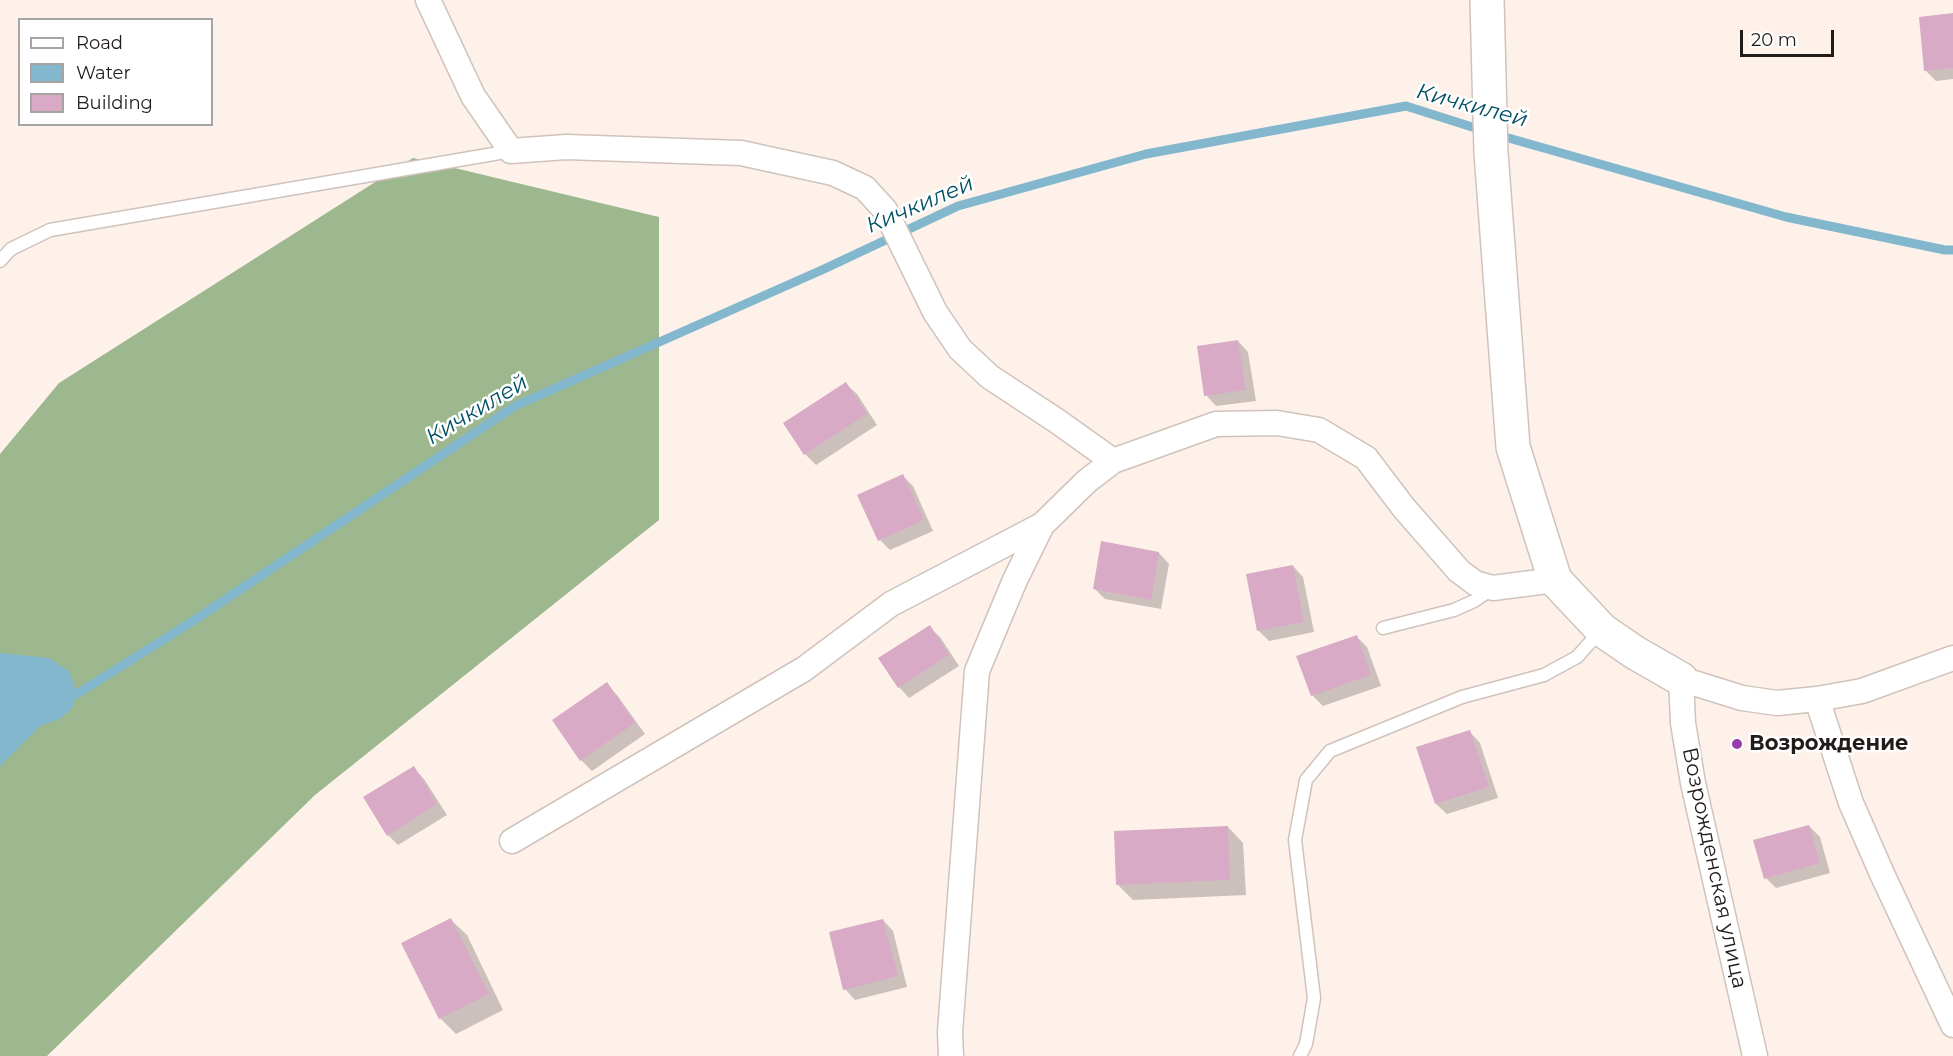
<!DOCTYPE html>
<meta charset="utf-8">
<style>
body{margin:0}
#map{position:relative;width:1953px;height:1056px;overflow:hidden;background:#fef1ea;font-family:Montserrat,sans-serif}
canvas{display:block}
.legend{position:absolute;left:18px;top:18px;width:195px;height:108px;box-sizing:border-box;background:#fff;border:2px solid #a6a4a3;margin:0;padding:8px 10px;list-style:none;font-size:18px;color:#211c1a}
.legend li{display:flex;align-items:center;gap:12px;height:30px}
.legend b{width:30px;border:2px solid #a6a4a3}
.scale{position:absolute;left:1740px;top:30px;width:94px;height:27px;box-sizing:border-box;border:3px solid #211c1a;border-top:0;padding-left:8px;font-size:18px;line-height:21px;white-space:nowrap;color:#211c1a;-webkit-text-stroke:4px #fff;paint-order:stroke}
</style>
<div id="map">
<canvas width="1953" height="1056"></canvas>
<ul class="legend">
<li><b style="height:8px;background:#fff"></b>Road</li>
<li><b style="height:16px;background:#82b7cd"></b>Water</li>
<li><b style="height:16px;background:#d8aac5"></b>Building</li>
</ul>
<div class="scale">20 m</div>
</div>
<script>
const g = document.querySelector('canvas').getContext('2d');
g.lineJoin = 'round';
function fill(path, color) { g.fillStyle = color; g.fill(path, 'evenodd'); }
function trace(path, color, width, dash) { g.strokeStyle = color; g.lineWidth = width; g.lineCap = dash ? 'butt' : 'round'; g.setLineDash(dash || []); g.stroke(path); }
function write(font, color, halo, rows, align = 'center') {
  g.font = font + ' Montserrat,sans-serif'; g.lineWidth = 5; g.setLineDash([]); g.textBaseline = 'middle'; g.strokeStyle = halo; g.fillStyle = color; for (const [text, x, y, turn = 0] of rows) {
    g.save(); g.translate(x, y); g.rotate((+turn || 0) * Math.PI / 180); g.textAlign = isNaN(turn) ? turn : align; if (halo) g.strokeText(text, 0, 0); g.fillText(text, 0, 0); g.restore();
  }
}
const forest = new Path2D(`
 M413,158l246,59v303l-344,275 -268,261h-47v-602l59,-71z`);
const water = new Path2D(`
 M0,653l49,5 20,13 8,23 -5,14 -12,11 -20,7 -40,40z`);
const shadow = new Path2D(`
 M1953,15v64l-17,2 -11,-11z
 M1238,341l10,11 8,49 -40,5 -10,-11z
 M846,384l11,10 20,31 -61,40 -11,-11 -20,-30z
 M903,476l10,10 20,45 -43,19 -10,-10z
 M1159,553l10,11 -8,45 -56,-10 -11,-11z
 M1293,566l10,11 11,55 -45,9 -11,-11z
 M929,627l11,10 19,29 -50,32 -10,-11z
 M1356,636l11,11 14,39 -58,20 -11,-11z
 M606,684l11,11 28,39 -53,37 -11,-11 -27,-40z
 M1470,732l10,11 18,55 -51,16 -11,-10z
 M414,768l10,11 23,36 -49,30 -10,-10z
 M1809,826l11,11 10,36 -54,15 -10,-10z
 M1228,827l15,16 3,52 -113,5 -16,-16z
 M451,920l16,15 36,75 -47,24 -16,-16z
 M883,920l10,11 14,56 -52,13 -10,-11z`);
const stream = new Path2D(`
 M67,696l10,-2 116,-73 322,-215 309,-137 134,-63 188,-52 260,-48 85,27 295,84 159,33h8`);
const building = new Path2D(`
 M1953,13v55l-29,3 -5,-54z
 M1238,340l8,50 -42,6 -7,-50z
 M846,382l21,32 -63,41 -21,-32z
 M903,474l21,46 -46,21 -21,-46z
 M1101,541l58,11 -8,48 -58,-11z
 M1293,565l11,57 -47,9 -11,-57z
 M930,625l19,30 -51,33 -20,-30z
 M1357,635l14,40 -60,21 -15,-40z
 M607,682l28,41 -55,38 -28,-41z
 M1470,730l19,57 -54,17 -19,-57z
 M414,766l23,38 -50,32 -24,-39z
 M1809,825l11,38 -56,16 -11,-39z
 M1228,826l2,54 -114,5 -2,-54z
 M451,918l38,76 -50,25 -38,-76z
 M883,919l15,57 -55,14 -14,-58z`);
const lane = new Path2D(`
 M0,261l11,-12 39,-19 461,-79
 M1383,628l71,-18 20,-9 19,-13
 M1300,1056l6,-12 8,-46 -19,-158 11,-60 24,-29 132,-54 82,-22 33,-18 24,-27`);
const street = new Path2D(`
 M428,0l45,96 38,55 55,-4 175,6 92,20 32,15 20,22 50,102 25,37 30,28 67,44 56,40
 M1817,699l34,104 32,73 70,149
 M512,841l292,-172 87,-65 151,-79
 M951,1056l-1,-24 27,-361 38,-91 27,-55 45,-44 26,-20 103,-37 61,-1 42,7 47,28 38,50 55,63 16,12 18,5 62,-8
 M1755,1056l-62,-273 -10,-60 -2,-44 61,19 35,5 40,-4 45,-8 91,-33`);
const secondary = new Path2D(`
 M1487,0l4,153 22,294 42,133 47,50 32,22 47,27`);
const markers = [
 [1737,744,6,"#953da9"]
];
const poiNames = [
 ["Возрождение",1749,744]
];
const streetNames = [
 ["Возрожденская улица",1714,868,78]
];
const waterNames = [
 ["Кичкилей",1472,106,15],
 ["Кичкилей",920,205,-23],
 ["Кичкилей",477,410,-31]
];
fill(forest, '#9db88f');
fill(water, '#82b7cd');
fill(shadow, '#0003');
trace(stream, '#82b7cd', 9);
fill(building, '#d8aac5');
trace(lane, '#cfc3bc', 15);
trace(street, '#cfc3bc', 27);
trace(secondary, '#cfc3bc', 36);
trace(lane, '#fff', 12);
trace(street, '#fff', 24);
trace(secondary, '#fff', 33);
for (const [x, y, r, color] of markers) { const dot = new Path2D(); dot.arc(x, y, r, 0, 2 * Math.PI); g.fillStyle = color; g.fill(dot); trace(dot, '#fff', 2); }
write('bold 21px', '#211c1a', '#fff', poiNames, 'left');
write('21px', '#211c1a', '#fff', streetNames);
write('italic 22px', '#025066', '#fff', waterNames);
</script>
